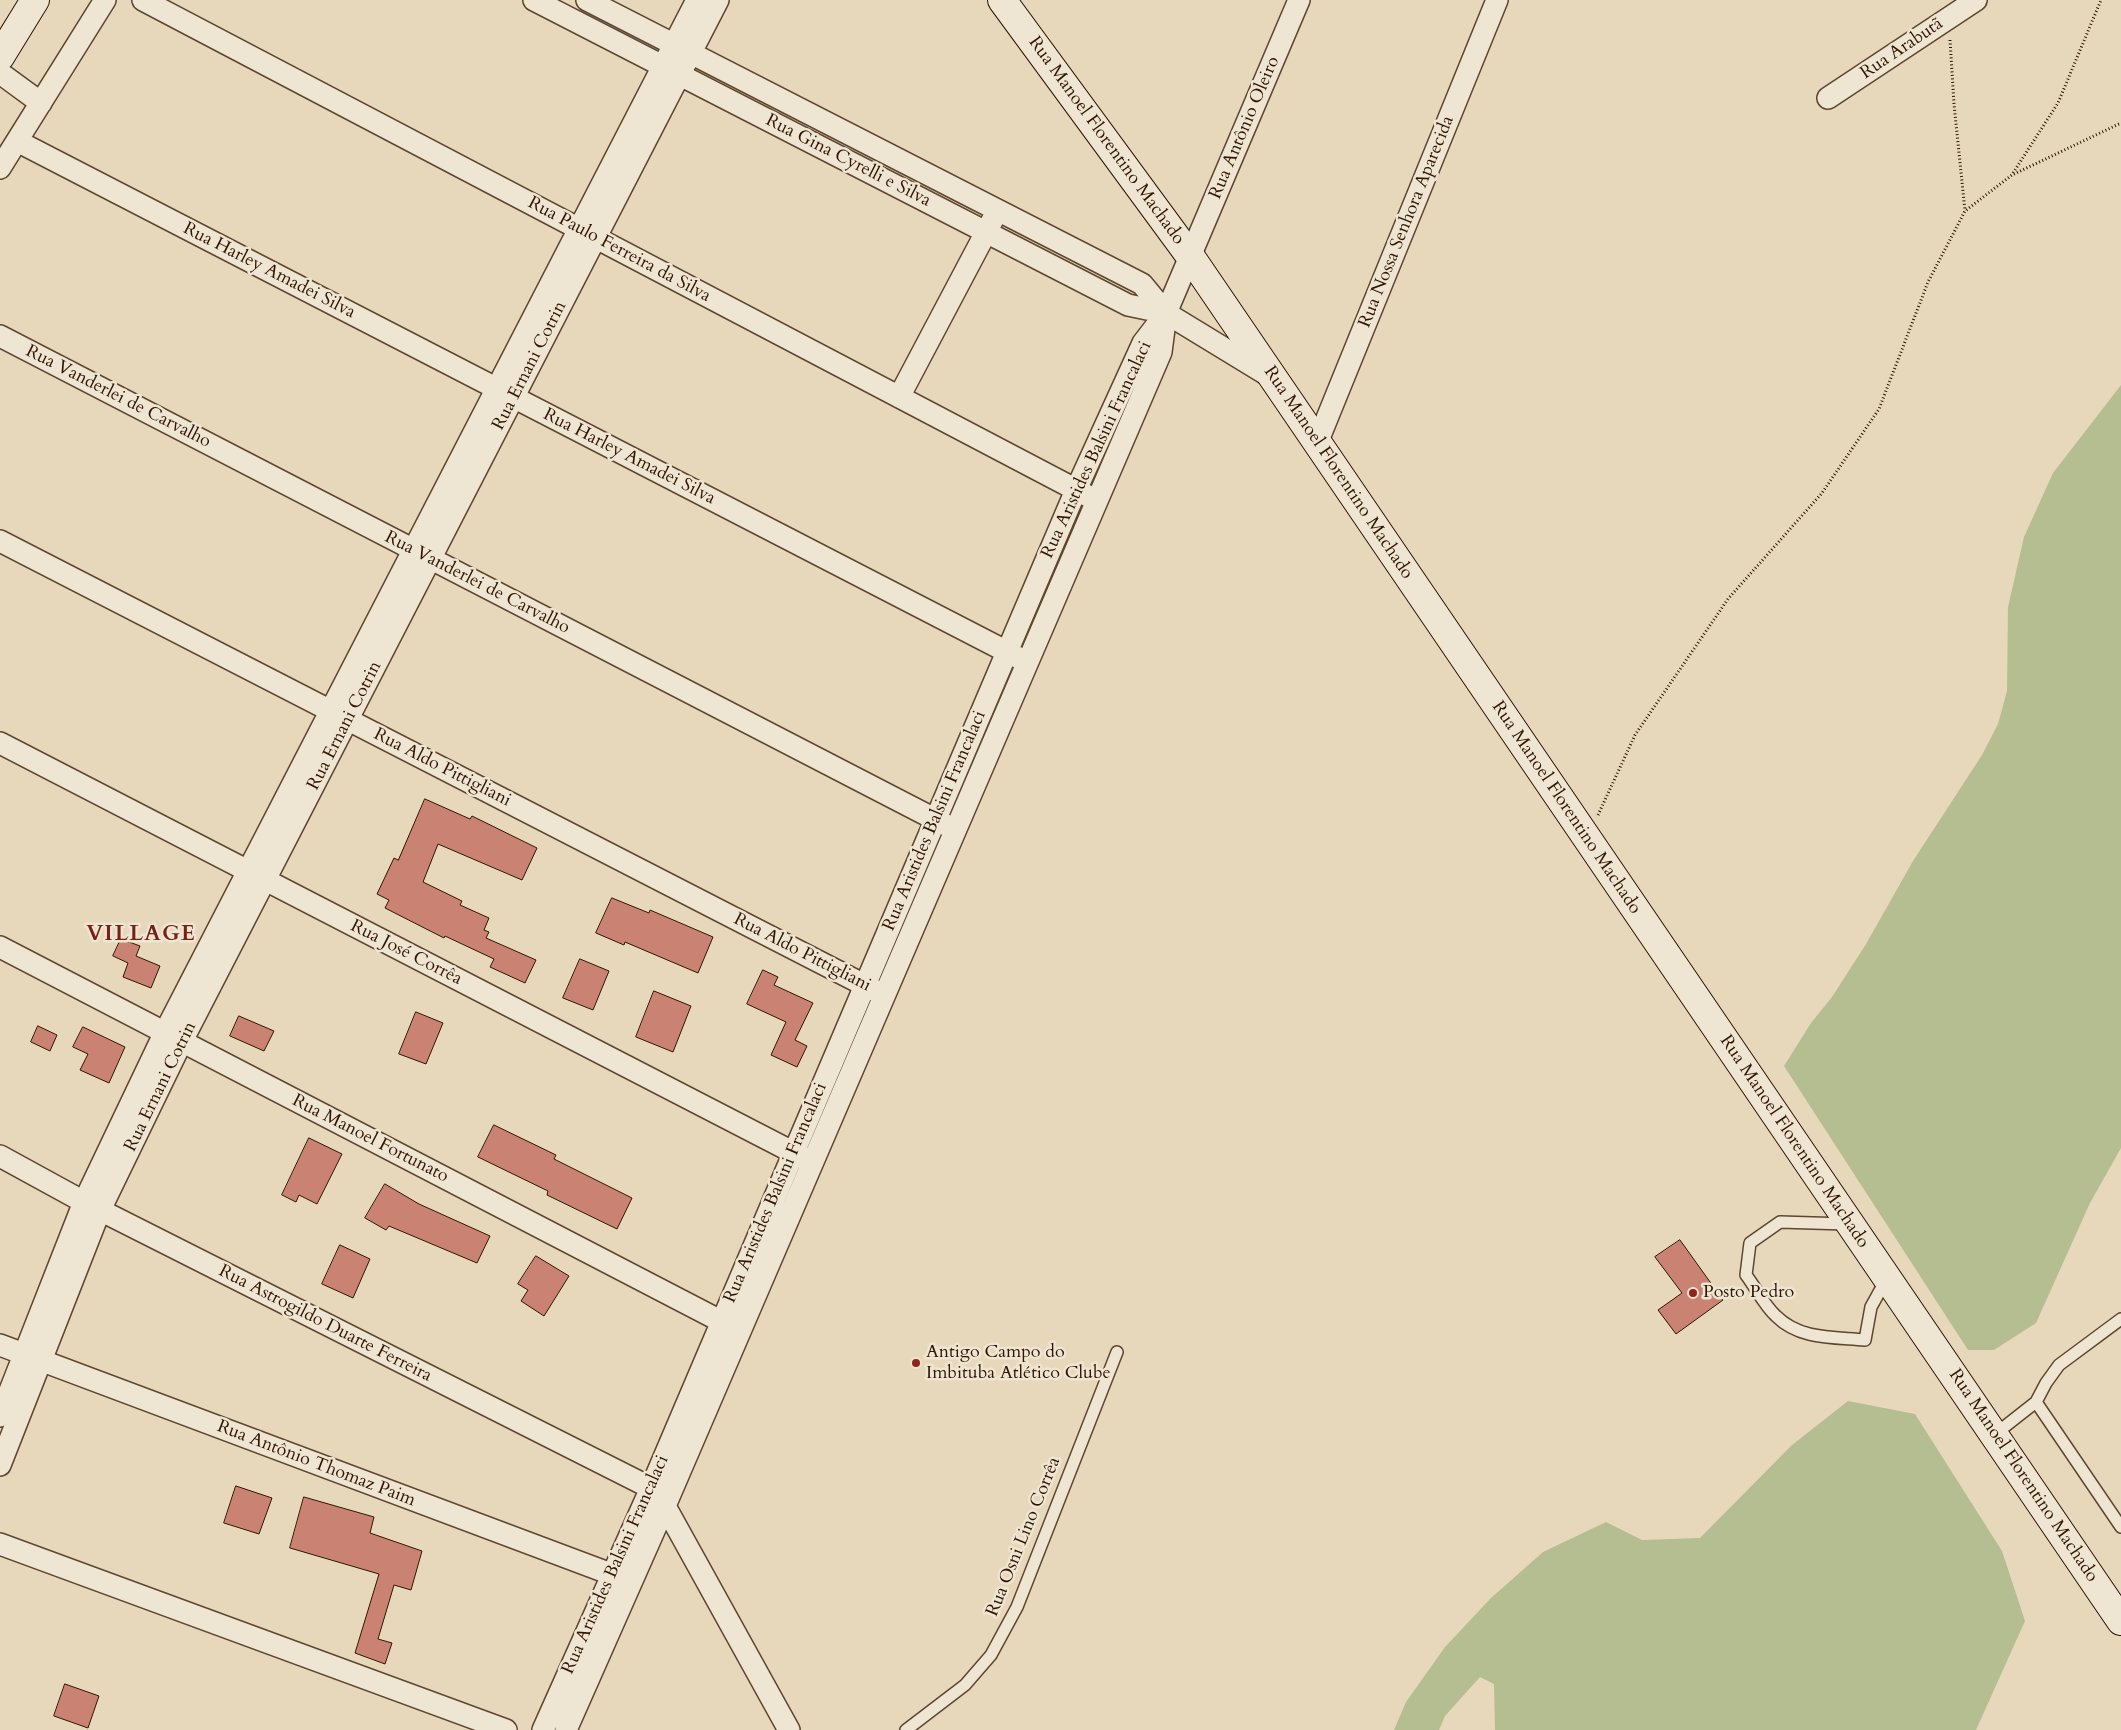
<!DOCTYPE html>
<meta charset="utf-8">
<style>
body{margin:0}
canvas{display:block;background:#e7d7bb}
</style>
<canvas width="2121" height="1730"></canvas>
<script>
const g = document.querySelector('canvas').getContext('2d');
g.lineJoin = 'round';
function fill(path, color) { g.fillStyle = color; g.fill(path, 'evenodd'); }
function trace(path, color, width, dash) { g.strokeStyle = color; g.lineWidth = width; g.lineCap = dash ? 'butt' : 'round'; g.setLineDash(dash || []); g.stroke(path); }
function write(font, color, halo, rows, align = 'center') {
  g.font = font + ' Cardo,serif'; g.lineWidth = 5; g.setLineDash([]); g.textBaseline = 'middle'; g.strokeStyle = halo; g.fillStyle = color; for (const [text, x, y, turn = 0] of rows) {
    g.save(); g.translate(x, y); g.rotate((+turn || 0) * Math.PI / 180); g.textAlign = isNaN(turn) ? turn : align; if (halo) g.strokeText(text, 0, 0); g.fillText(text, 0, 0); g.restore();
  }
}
const green = new Path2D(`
 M2121,385v763l-31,55 -54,120 -42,27h-26l-184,-284 27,-43 21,-26 34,-53 47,-83 69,-106 16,-31 9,-33 1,-84 16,-70 29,-64z
 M1848,1401l67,13 87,137 23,70 -49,109h-481l-1,-46 -14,-7 -35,39 -6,14h-45l12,-28 39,-55 46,-49 52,-46 63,-30 36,18 58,-2 92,-93z`);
const building = new Path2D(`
 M425,799l45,20 2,-3 65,32 -15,32 -84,-36 -15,38 39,19 -2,4 29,13 -5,12 5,2 -3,6 50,22 -11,23 -35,-16 4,-8 -49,-23 -1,2 -59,-30 4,-8 -12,-6 17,-36 4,2z
 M612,898l37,15 1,-3 63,27 -15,36 -73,-31 -1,3 -28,-12z
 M121,939l19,7 -4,10 24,10 -9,22 -28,-11 5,-14 -15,-7z
 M580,959l29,12 -16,39 -30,-12z
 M763,970l15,7 -4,8 39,18 -18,37 12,6 -10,21 -26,-12 15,-33 -39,-18z
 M654,991l37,15 -18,46 -37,-15z
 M416,1012l27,11 -17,41 -27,-10z
 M239,1016l35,15 -10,20 -34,-15z
 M38,1026l19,9 -7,16 -19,-9z
 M83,1027l42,20 -16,36 -29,-13 8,-16 -15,-7z
 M494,1125l62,30 -2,4 78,39 -15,31 -70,-34 1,-4 -70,-34z
 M309,1138l33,16 -25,50 -18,-9 -3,7 -14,-7z
 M385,1184l34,20 71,32 -13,27 -88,-37 -3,4 -21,-12z
 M1680,1240l43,60 -47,34 -18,-24 24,-17 -27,-36z
 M340,1245l30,14 -17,39 -31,-14z
 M536,1256l33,20 -25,40 -23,-15 7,-11 -10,-6z
 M236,1486l36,12 -13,36 -35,-11z
 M304,1497l70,20 -4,16 52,18 -11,39 -17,-5 -16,54 14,4 -7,21 -30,-11 24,-79 -89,-26z
 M65,1684l34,12 -11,32 -34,-12z`);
const path = new Path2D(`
 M1950,40l4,64 11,107
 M2013,173l45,-70 43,-103
 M1598,815l37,-80 93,-136 94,-106 57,-84 49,-127 37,-71 47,-36 109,-52`);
const service = new Path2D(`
 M1846,1224l-66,-2 -30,21 -4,32c10,13 18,30 30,41 24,24 58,21 89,24l6,-33 16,-29
 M2036,1402l85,125
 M1994,1435l42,-33 10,-19 13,-18 62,-46
 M906,1730l59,-45 26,-30 26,-48 100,-255`);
const minor = new Path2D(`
 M143,0l945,496
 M534,0l594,305 38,8 105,64
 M587,0l555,284 24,29
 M0,73l41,30
 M1828,98l148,-98
 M17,141l1002,517
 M0,168l105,-168
 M0,336l948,490
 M899,397l94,-178
 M1317,443l180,-443
 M0,541l876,450
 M0,743l806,416
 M0,947l734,381
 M0,1156l84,46 567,286 14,18 124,224
 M0,1345l627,235
 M0,1416l84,-214 81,-170 532,-1032
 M0,1465l100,-255 82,-169 536,-1041
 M0,1544l506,186
 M543,1730l108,-242 425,-998 67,-147 23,-30 133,-313
 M566,1730l99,-224 496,-1154 5,-38`);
const secondary = new Path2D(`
 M1002,0l188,256 931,1365
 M0,57l35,-57`);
const markers = [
 [1693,1293,5,"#8f2418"],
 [916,1363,5,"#8f2418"]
];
const streetNames = [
 ["Rua Arabutã",1902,49,-34],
 ["Rua Antônio Oleiro",1245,128,-67],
 ["Rua Manoel Florentino Machado",1106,141,54],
 ["Rua Gina Cyrelli e Silva",848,161,27],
 ["Rua Nossa Senhora Aparecida",1407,222,-68],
 ["Rua Paulo Ferreira da Silva",619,250,28],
 ["Rua Harley Amadei Silva",269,271,27],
 ["Rua Ernani Cotrin",530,366,-63],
 ["Rua Vanderlei de Carvalho",118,397,27],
 ["Rua Aristides Balsini Francalaci",1097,450,-65],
 ["Rua Harley Amadei Silva",629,457,27],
 ["Rua Manoel Florentino Machado",1338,473,56],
 ["Rua Vanderlei de Carvalho",477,583,27],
 ["Rua Ernani Cotrin",345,726,-63],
 ["Rua Aldo Pittigliani",442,768,27],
 ["Rua Manoel Florentino Machado",1566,808,56],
 ["Rua Aristides Balsini Francalaci",935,821,-67],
 ["Rua José Corrêa",406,953,27],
 ["Rua Aldo Pittigliani",802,953,27],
 ["Rua Ernani Cotrin",161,1087,-64],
 ["Rua Manoel Fortunato",370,1139,27],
 ["Rua Manoel Florentino Machado",1794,1142,56],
 ["Rua Aristides Balsini Francalaci",776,1193,-67],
 ["Rua Astrogildo Duarte Ferreira",325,1324,27],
 ["Rua Antônio Thomaz Paim",316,1464,21],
 ["Rua Manoel Florentino Machado",2023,1476,56],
 ["Rua Osni Lino Corrêa",1024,1537,-68],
 ["Rua Aristides Balsini Francalaci",616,1565,-66]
];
const poiNames = [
 ["Posto Pedro",1703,1293],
 ["Antigo Campo do",926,1353],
 ["Imbituba Atlético Clube",926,1374]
];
const districtNames = [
 ["VILLAGE",141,935]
];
fill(green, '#b5be91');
fill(building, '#ca8272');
trace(building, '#301600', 1);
trace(service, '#5e462f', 14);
trace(minor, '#5e462f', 24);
trace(secondary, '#301600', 30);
trace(path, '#301600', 3, [1, 2.5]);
trace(service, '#efe5d3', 11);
trace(minor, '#efe5d3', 21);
trace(secondary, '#efe5d3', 28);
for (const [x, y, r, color] of markers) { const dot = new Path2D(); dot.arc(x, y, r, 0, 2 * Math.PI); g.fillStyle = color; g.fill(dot); trace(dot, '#efe5d3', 2); }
write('18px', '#301600', '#efe5d3', streetNames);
write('18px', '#301600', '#efe5d3', poiNames, 'left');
g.letterSpacing = '1px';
write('bold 22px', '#7a1f14', '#efe5d3', districtNames);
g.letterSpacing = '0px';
</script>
